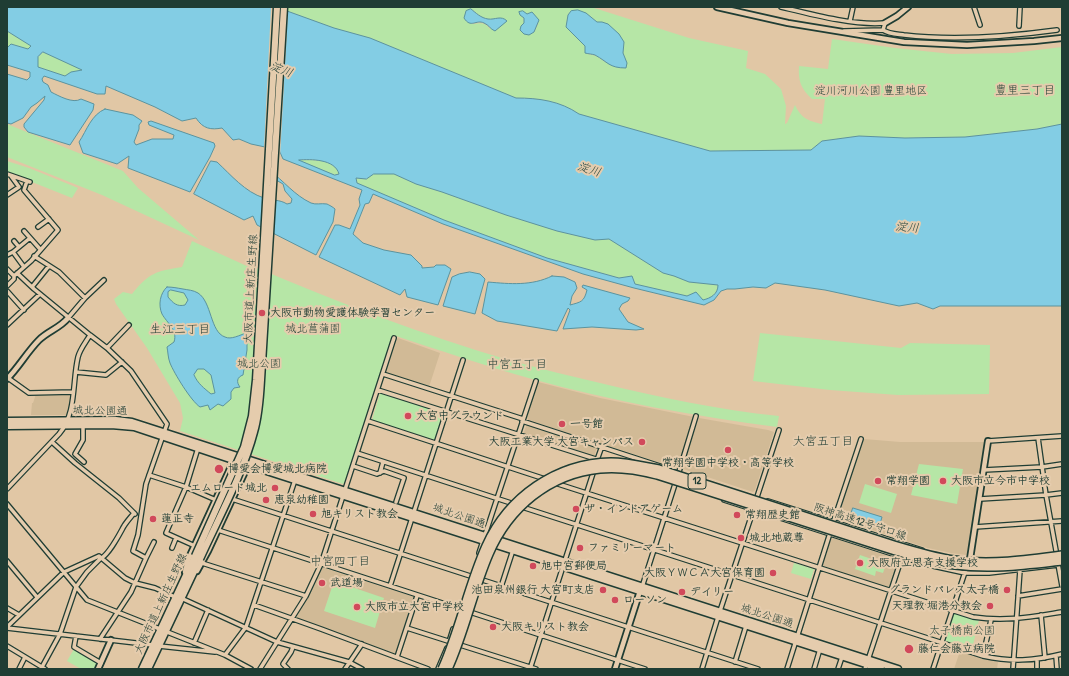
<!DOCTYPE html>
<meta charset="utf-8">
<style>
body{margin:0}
#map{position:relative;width:1069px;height:676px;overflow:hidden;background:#e1c7a5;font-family:"Patrick Hand",sans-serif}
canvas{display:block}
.frame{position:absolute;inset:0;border:8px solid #1f3d34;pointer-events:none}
</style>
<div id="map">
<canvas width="1069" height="676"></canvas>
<div class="frame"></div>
</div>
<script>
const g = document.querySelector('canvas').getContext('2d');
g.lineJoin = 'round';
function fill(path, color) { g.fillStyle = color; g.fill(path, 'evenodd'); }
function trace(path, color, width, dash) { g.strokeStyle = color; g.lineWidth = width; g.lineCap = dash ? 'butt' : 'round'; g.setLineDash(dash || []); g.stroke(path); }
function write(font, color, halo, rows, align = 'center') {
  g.font = font + ' "Patrick Hand","Klee One",sans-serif'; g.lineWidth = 4; g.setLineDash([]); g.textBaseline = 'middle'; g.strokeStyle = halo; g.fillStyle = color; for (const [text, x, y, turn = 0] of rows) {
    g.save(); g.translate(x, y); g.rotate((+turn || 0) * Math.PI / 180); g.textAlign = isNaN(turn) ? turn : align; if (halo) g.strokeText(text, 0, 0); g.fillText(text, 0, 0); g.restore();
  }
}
const built = new Path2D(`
 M398,338l42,15 -11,34 -42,-13 -1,-2 11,-33z
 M538,382l62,16 94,19 -14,48 -3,3 -149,-48 -1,-3z
 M70,393l1,2 -3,20h-37l1,-12h1l3,-9z
 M699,418l69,12 6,2 -19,58 -2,2 -70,-23 -1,-2z
 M527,424l70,23 -3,10 -71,-23z
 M864,439l36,3h86l-19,112 -1,1 -15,-2 -23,-5 -90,-29 -1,-2 25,-77z
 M833,538l64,21 1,2 -8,26 -2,1 -65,-22v-1l8,-26z
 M322,568h2l90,29 -18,57 -99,-35 -1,-3 12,-18z
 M960,651l38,11 -1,7h-43z`);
const green = new Path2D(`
 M276,7h315l98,31 59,13 -2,17 19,6 16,15 5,17 -1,18 2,-1 8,-18c6,13 13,16 27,19l3,-25h-13c-11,-10 -14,-18 -13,-33l29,3 4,-30 63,9 57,6 61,-1 49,-6v77l-25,5 -72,8 -60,1 -46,-2 -37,5 -11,9 -101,1 -131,-37c-19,-13 -40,-16 -63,-16l-146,-60 -36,-10zM471,9c9,7 15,13 27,9l-8,11c-5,-7 -9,-6 -18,-5zM571,11l19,5 7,6h5l22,20 -1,11 2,5 -20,4 -8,-6 -9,-2 -3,-8 -19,-19 2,-12zM532,12l6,12 -4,8c-9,-8 -17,-14 -2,-20z
 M7,31l24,15 -3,3 -17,-5 -4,4z
 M43,52l40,18 -12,2 -6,4 -27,-9v-10z
 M7,124l116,47 15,17 61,52 -97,-45 -95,-38z
 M298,160c12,0 37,-2 41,14l-4,1z
 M7,161l22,7 49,20 -6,10 -65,-26z
 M374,174h20l22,10 26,8 64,23 51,16 38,9 14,-1 54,34 11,3 16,6 28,3c0,9 -6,13 -15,16l-68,-17 -3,-8 -12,2 -73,-20 -103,-38 -87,-37 -1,-5 10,1z
 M192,241l57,26 8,1c83,35 168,68 255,93 29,8 59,15 88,22 59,14 118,27 179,33l-2,11c-83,-11 -165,-26 -245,-48 -47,-13 -93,-29 -139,-44l-48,147 -2,2 -163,-53 3,-13 -3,-15 -33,-55 -31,-44 -2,-5 9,-7 9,2c17,-21 24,-23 50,-27z
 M760,333l141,15 9,-5 80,2 -1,49 -91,1 -68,-5 -77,-9z
 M380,393l64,20 -9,27 -63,-20z
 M919,464l44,5 -6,35 -46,-9z
 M865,484l32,10 -6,19 -32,-10z
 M860,555l26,9 -3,9 -7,-2 -1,5 -20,-7z
 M794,563l20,6 -3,10 -20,-6z
 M334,581l50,17 -9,30 -51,-17z
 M955,613l24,7 -7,29 -26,-8 -1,-1 9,-26z
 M74,649l22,13 1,2 -2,5h-14l-14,-8z`);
const water = new Path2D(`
 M7,7h269l58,21 36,10 146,60c23,0 44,3 63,16l131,37 101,-1 11,-9 37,-5 46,2 60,-1 72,-8 25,-5v182h-122l-7,3 -16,-6 -18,3 -74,-16 -50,-7 -9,5 -13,-1 -18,2h-8l-6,2 -7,9 -10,5 -70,-17 -51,-14 -140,-50 -70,-30 -4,9 -4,1 -12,30 10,9 21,7 27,5 11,11v2l12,-1 2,-2h9l6,4 -13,36 -31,-8 -2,-8 -5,6 -81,-38 16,-32h4l11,4 10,-24 -1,-6 3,-9 -79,-31 -4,-9 -28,-6 -12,-5 -6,1 -11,-12c-11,2 -19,1 -26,-10l-14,3 -27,-14 -49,-21 -1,8h-8l-53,-18 -2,3 1,3 5,3 3,7c8,4 22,12 30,7l13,5 -1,6 -23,35 -42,-13 -4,-5v-3l20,-24 1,-4 -8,7 -6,4 -8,11 -12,6 -4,-1v-49l20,6 3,-3v-5l-23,-7v-17l4,-4 17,5 3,-3 -24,-15zM43,52l39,18 -11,2 -6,4 -27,-9v-10zM299,160c12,-1 36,-1 40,14l-4,1zM374,174h20l22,10 26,8 64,23 51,16 38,9 14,-1 54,34 11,3 15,6 29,3c0,9 -7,13 -15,15l-7,-8 -9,4 -52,-12 -3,-8 -13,2 -72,-20 -103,-38 -87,-37 -1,-5 10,1z
 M471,9c5,4 10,9 17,10 7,1 13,-4 19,2l-12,10c-5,-2 -6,-6 -11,-8 -8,-4 -13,6 -20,-5l2,-7z
 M578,10l8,3 11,9h5l6,2 11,10 5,8 -1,11 4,10 -1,5c-17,0 -18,-6 -31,-13 -3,-1 -6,-1 -10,-2v-7l-19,-19 2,-12 3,-4z
 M523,11l4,3 5,-2 7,8 -5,12 -5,3 -5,-1 -4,-4 1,-4 3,-3v-5l-4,-3 -1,-3z
 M105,109l28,6 9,6 -3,4v4l-5,13 2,3 16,-6h21l1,-4 -25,-10 -1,-3 3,-1 63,22 1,3 -5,11 -20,35 -62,-24 1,-12 -12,8 -34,-11 -4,-11c8,-12 12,-27 26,-33z
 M211,161l6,1c14,13 28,30 47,36 8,3 15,1 23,6l4,-1 1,-4 -7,-8 -2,-7 -14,-8v-6c15,11 25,25 42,33 5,2 10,0 16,1 2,1 6,3 8,5l-2,13 -17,33 -59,-30 -4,-9 -9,4 -50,-26z
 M470,272l10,2 5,5 -10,35 -32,-8 9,-29 7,-3z
 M552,276l12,1 11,5 2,6 -5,8 -2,9c11,-3 14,-3 17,-15l-5,-3 1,-2 47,13 -2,3 -6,3 -3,5 9,13 16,7 -8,1 -44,-3 -29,2 7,-19 -2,-2 -11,23 -60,-10 -15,-8 6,-31c22,2 44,4 64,-6z
 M167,287c6,0 10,1 16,2 5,1 10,1 15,4 14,9 12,39 27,44 6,3 15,-2 21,-4l1,1v16l-4,25c-6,2 -7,7 -3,12l-6,1 -3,4v7l-8,7 -5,-2 -8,6 -2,-5 -8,2c-9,-6 -26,-34 -30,-44 -2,-5 -2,-11 -3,-16l7,-5c4,-12 -7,-19 -12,-28 -4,-9 -2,-21 5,-27zM171,290l13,3 4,7 -3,5c-8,2 -12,-2 -17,-8v-5zM198,369h6l7,6 4,18 -4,1c-7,-6 -13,-10 -17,-19z
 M853,508l29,9 -3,11 -29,-10z`);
const pier = new Path2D(`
 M271,7h11l6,3 -8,147 -2,-5 -14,-3z`);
const minor = new Path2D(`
 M781,7c29,7 74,19 104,16l-2,7
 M974,7l6,18
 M850,21l3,-14
 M1019,26l1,-19
 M844,31l39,-1c6,4 14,4 21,5 51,6 102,2 153,-5
 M7,174l23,8
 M7,195l12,-8 -8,-11
 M38,227l11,-8
 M24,231l16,18
 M14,241l5,6
 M7,255l6,-3
 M34,256l25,16 26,26
 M24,267l-11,-15 17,-14
 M7,269l7,7
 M17,273l17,16 56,46 17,13 24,23 36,53 -21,60 -8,51 -5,16 13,7 -15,34 -31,47
 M7,286l7,-7v-3l17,-15 27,-31 -34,-40 3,-9
 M32,287l17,-21
 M7,291l17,19
 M68,318l17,-20 19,-18
 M7,325l33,-31
 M107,348l22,-23
 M76,372l30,3 16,-13
 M383,374l140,45
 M8,378l21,15 44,-1
 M378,390l224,71
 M368,421l177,58
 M522,421l141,46
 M83,425v15l-8,14 9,8
 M1038,438l8,57 11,61
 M988,441l74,-5
 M52,442l23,21 44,35 16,16
 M357,453l157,51
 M597,460l5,-14
 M353,466l24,8 7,-3 20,7 -8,24
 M984,470l58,-3 20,-3
 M380,473l3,-11
 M149,475l37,12 30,13
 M678,475l18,-59
 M555,483l418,134c32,5 57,0 89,-5
 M7,489l52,-55c18,-21 13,-52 19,-77 2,-8 8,-15 12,-22
 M232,499l526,170
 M980,499l66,-4 16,-2
 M724,500l178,57 31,9 32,7h24l69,-8
 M756,500l23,-70
 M768,501l154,49
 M7,504l80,96 138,55 26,14
 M522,507l461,149c28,6 51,5 79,-2
 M833,523l28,-84
 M975,527l87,-6
 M218,530l427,139
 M195,546l-29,-13 20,-46 12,-39
 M172,548l4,-10
 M479,553l57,-172
 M146,558l8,-16
 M7,561l30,36
 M202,563l104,33
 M1058,564l4,22
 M390,586l73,-226
 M501,587l12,-37
 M642,587l34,-106
 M1018,596l44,-7
 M181,598l96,44 72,20 13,7
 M254,605l67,24 107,40
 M7,608l12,7
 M1041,615l4,43
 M7,627l57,-55 35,-16 26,22 10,5 20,5 20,9
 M7,628l146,17
 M407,628l44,14
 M76,636l-2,11 27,16
 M449,642l4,-13
 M194,643l14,-33
 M457,644l79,25
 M7,646l38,23
 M159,646l56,6
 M225,655l21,-28 49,-147
 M983,656l8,-36
 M1056,656l1,13
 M397,657l20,-61
 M1037,659v10
 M735,662l11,-36
 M42,667l18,-33 16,-47 11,-15 13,-13c9,-4 19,-24 24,-33 3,-5 7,-9 10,-13
 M19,669l6,-12
 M260,669l46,-73 15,-32 73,-226
 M288,669l-5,-5 8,-12 2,-5
 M345,669l17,-25
 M438,669l9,-21
 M530,669l64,-199
 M702,669l16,-52 36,-109
 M787,669l43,-136
 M814,669l6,-20
 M838,669l4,-12
 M865,669l37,-112
 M933,669l34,-103
 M1013,669l7,-99`);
const tertiary = new Path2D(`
 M717,7l71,16 116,19 63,3 67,-4 28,-3
 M885,23l12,-7 11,-9
 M7,379c12,-12 20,-27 32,-39 9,-9 21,-12 29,-22
 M970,559l18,-118
 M197,571l11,-20 41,-88
 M185,572l3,-12 47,-102
 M98,669l13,-29
 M615,669l25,-78`);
const primary = new Path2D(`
 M7,421l109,-1 16,2 766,247
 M7,426l104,-1 23,2 114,38 633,204
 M142,669l53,-113
 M148,669l52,-110`);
const primaryBridge = new Path2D(`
 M195,556l49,-109 8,-31 4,-36 21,-373
 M200,559c18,-40 43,-85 54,-127 5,-17 6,-34 7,-52l23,-373`);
const motorwayBridge = new Path2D(`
 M442,669c18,-40 26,-83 44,-123 22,-49 70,-83 125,-84 16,0 32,4 48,7l235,76c20,6 40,12 60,15 36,5 72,0 108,-5
 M448,669c17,-37 25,-78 41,-115 20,-46 60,-80 111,-85 19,-2 38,1 57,6l235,75c21,6 41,13 63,15 36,5 71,0 107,-4`);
const markers = [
 [262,313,4,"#d1495b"],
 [408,416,4,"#d1495b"],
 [562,424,4,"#d1495b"],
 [642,442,4,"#d1495b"],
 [728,450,4,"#d1495b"],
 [219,469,5,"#d1495b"],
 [878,481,4,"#d1495b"],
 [943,481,4,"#d1495b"],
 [275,488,4,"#d1495b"],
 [266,500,4,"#d1495b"],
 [576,509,4,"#d1495b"],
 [313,514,4,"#d1495b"],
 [737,515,4,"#d1495b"],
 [153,519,4,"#d1495b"],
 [741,538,4,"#d1495b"],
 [580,548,4,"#d1495b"],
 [860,563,4,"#d1495b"],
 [533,566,4,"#d1495b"],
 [773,573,4,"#d1495b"],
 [322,583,4,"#d1495b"],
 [603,590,4,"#d1495b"],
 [1007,590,4,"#d1495b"],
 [682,592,4,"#d1495b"],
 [615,600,4,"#d1495b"],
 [990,606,4,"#d1495b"],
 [357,607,4,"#d1495b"],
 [493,627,4,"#d1495b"],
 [909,649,5,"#d1495b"]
];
const shields = [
 [697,481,18]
];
const shieldNames = [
 ["12",697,481]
];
const parkNames = [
 ["淀川河川公園 豊里地区",871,91],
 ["城北菖蒲園",313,329],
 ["城北公園",259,364],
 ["太子橋南公園",962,631]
];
const streetNames = [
 ["大阪市道上新庄生野線",251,289,-87],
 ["城北公園通",100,411,1],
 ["城北公園通",459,516,19],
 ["阪神高速12号守口線",860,522,18],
 ["大阪市道上新庄生野線",161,604,-65],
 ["城北公園通",767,616,18]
];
const poiNames = [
 ["大阪市動物愛護体験学習センター",270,313],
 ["大宮中グラウンド",416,416],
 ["一号館",570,424],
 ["大阪工業大学 大宮キャンパス",634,442,"right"],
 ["常翔学園中学校・高等学校",728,463,"center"],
 ["博愛会博愛城北病院",228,469],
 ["常翔学園",886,481],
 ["大阪市立今市中学校",951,481],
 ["エムロード城北",267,488,"right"],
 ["恵泉幼稚園",274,500],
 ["ザ・インドアゲーム",584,509],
 ["旭キリスト教会",321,514],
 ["常翔歴史館",745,515],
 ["蓮正寺",161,519],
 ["城北地蔵尊",749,538],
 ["ファミリーマート",588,548],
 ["大阪府立思斉支援学校",868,563],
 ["旭中宮郵便局",541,566],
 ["大阪ＹＷＣＡ大宮保育園",765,573,"right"],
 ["武道場",330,583],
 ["池田泉州銀行 大宮町支店",595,590,"right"],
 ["グランドパレス太子橋",999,590,"right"],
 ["デイリー",690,592],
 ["ローソン",623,600],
 ["天理教 堀港分教会",982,606,"right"],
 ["大阪市立大宮中学校",365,607],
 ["大阪キリスト教会",501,627],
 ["藤仁会藤立病院",918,649]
];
const waterNames = [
 ["淀川",281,70,21],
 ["淀川",589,170,17],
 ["淀川",907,228,4]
];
const neighbourhoodNames = [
 ["豊里三丁目",1025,91],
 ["生江三丁目",180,330],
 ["中宮五丁目",517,365],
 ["大宮五丁目",823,442],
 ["中宮四丁目",340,562]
];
fill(built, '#d1ba96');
fill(green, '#b6e6a6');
fill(water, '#83cde4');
trace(water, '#5b939e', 1);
fill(pier, '#e1c7a5');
trace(minor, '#1f3d34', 6);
trace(tertiary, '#1f3d34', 8);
trace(primary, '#1f3d34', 9);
trace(minor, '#e5ccad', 3.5);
trace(tertiary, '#e5ccad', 4.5);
trace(primary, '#e5ccad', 6);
trace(primaryBridge, '#1f3d34', 9, []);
trace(motorwayBridge, '#1f3d34', 10, []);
trace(primaryBridge, '#e5ccad', 6);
trace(motorwayBridge, '#e5ccad', 7);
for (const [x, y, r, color] of markers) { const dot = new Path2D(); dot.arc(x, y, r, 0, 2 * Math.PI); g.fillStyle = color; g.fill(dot); trace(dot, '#e5ccad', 1.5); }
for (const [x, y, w] of shields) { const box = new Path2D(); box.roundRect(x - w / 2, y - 8, w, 16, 3); g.fillStyle = '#e5ccad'; g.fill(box); trace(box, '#1f3d34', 1); }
write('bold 10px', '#1f3d34', null, shieldNames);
write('11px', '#27453a', '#e5ccad', parkNames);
write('11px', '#1f3d34', '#e5ccad', streetNames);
write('bold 11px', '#1f3d34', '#e5ccad', poiNames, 'left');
write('italic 12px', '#24443d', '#e5ccad', waterNames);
write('12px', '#1f3d34', '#e5ccad', neighbourhoodNames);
</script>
